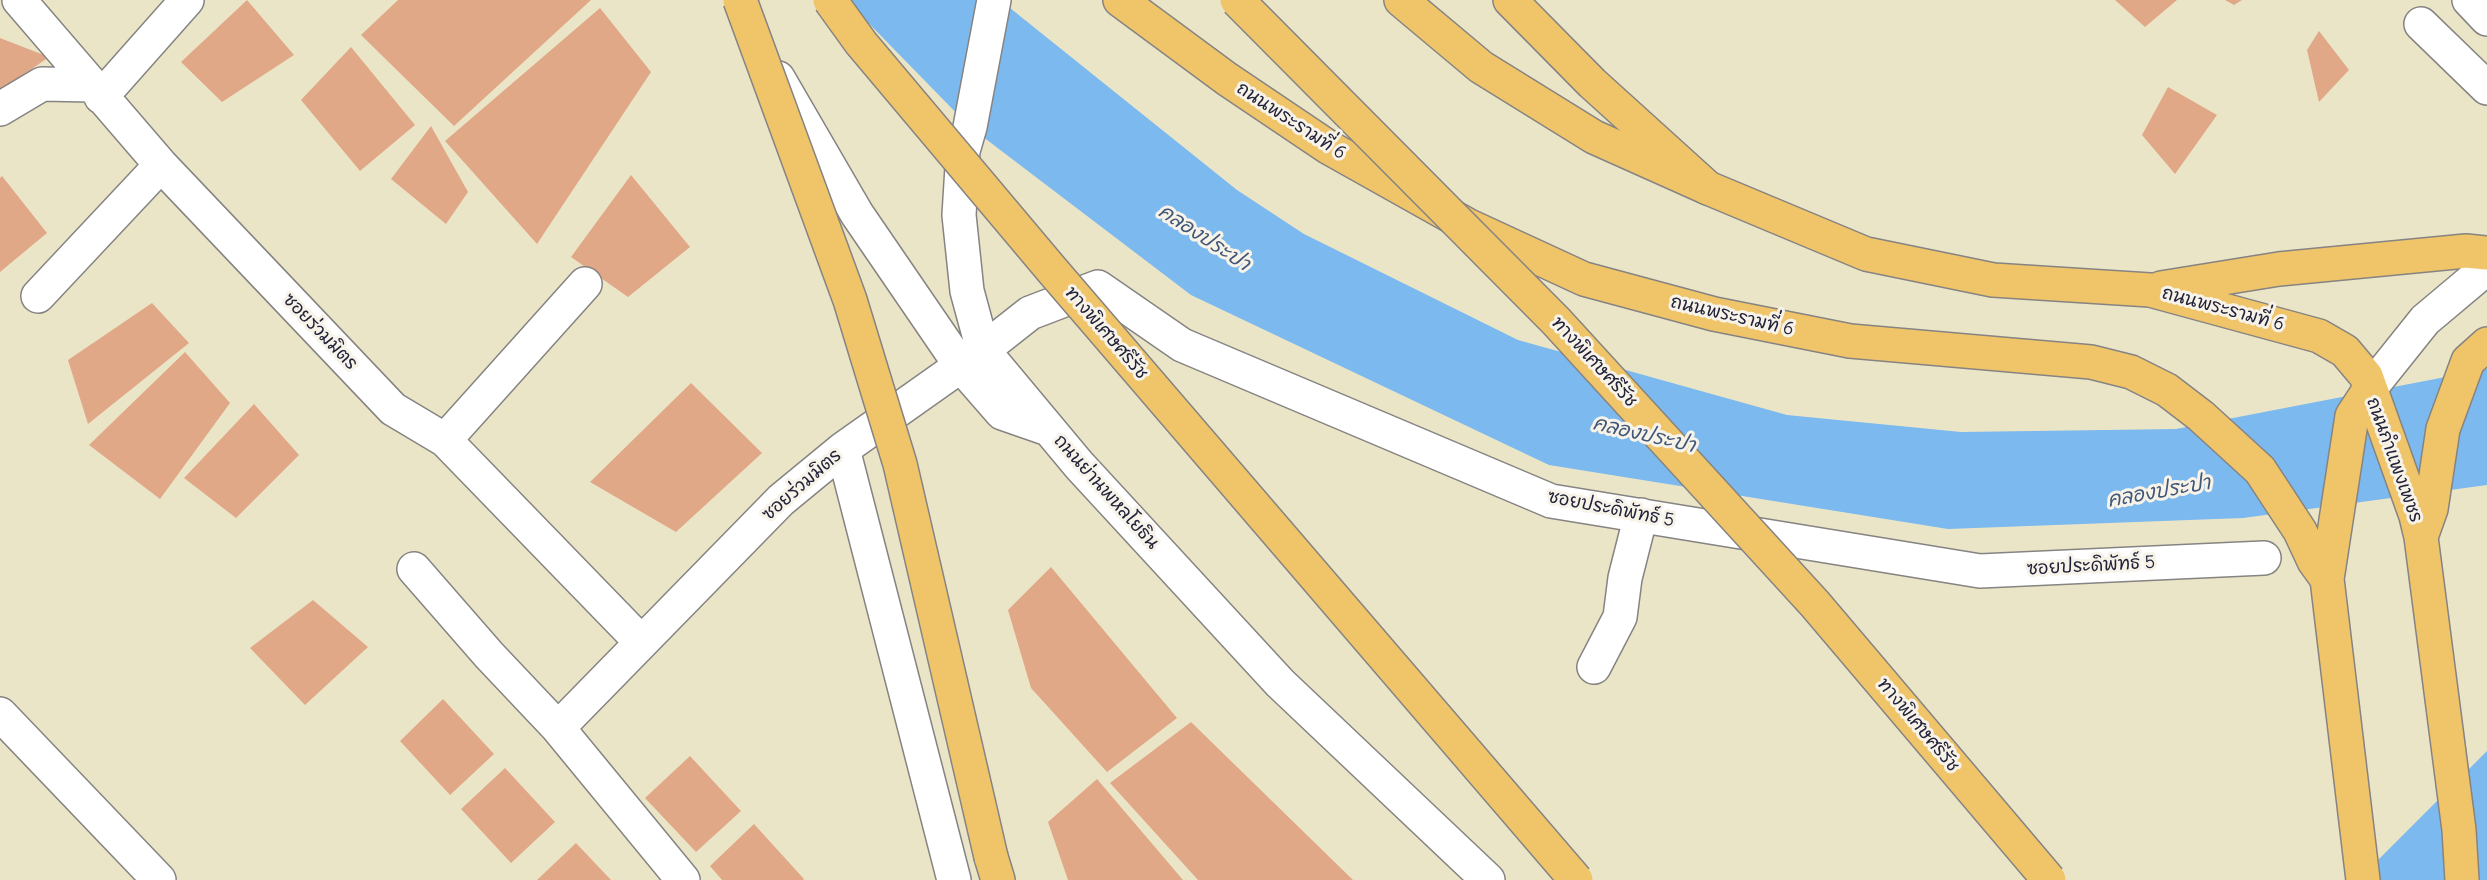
<!DOCTYPE html>
<meta charset="utf-8">
<style>
body{margin:0}
canvas{display:block;background:#ebe5c8}
</style>
<canvas width="2487" height="880"></canvas>
<script>
const c = document.querySelector('canvas').getContext('2d');
c.lineJoin = 'round';
function fillPath(path, color) { c.fillStyle = color; c.fill(path, 'evenodd'); }
const toPath = rows => new Path2D(rows.map(r => 'M' + r).join(''));
function stroke(path, color, width, dash) { c.strokeStyle = color; c.lineWidth = width; c.lineCap = dash ? 'butt' : 'round'; c.setLineDash(dash || []); c.stroke(path); }
function label(font, color, halo, rows, align = 'center') {
  c.font = font + ' Delius,"Playpen Sans Thai",sans-serif'; c.lineWidth = 6; c.setLineDash([]); c.textBaseline = 'middle'; c.strokeStyle = halo; c.fillStyle = color; for (const [text, x, y, turn = 0] of rows) {
    c.save(); c.translate(x, y); c.rotate((+turn || 0) * Math.PI / 180); c.textAlign = isNaN(turn) ? turn : align; if (halo) c.strokeText(text, 0, 0); c.fillText(text, 0, 0); c.restore();
  }
}
fillPath(toPath([
 [846,0,1000,0,1237,190,1304,234,1518,340,1787,415,1961,432,2176,429,2487,369,2487,485,2243,518,1948,529,1549,465,1191,295,970,127],
 [2487,751,2487,880,2358,880]
]), '#7bb9ee');
fillPath(toPath([
 [247,0,294,55,222,102,181,62],
 [398,0,591,0,454,126,361,35],
 [2115,0,2177,0,2145,27],
 [2225,0,2242,0,2234,5],
 [600,8,651,72,537,244,445,141],
 [2319,31,2349,70,2319,102,2307,50],
 [0,38,49,57,0,91],
 [351,47,415,125,360,171,301,100],
 [2168,87,2217,115,2175,174,2142,135],
 [431,126,468,192,446,224,391,179],
 [631,175,690,247,628,297,571,257],
 [2,176,47,233,0,272,0,178],
 [152,303,189,343,88,424,68,360],
 [185,352,230,403,160,499,89,445],
 [691,383,762,453,676,532,590,482],
 [254,404,299,455,236,518,184,478],
 [1051,567,1177,718,1107,772,1031,688,1008,610],
 [313,600,368,647,305,705,250,648],
 [443,699,494,754,450,795,400,741],
 [1191,722,1353,880,1198,880,1110,783],
 [690,756,741,811,696,852,645,798],
 [505,768,555,822,511,863,461,809],
 [1097,779,1183,880,1068,880,1048,822],
 [754,824,804,879,803,880,722,880,710,866],
 [576,843,611,880,537,880]
]), '#e0a887');
const minor = toPath([
 [19,0,161,165,393,409,445,440,641,642],
 [994,0,970,127,963,151,959,215,967,291,983,350,1079,465,1280,683,1488,880],
 [2469,0,2487,19],
 [2421,24,2487,88],
 [778,78,857,214,961,366,1002,413,1048,429],
 [101,97,187,0],
 [0,109,42,84,92,85],
 [38,296,161,165],
 [2369,390,2425,320,2487,268],
 [445,440,585,284],
 [843,449,954,880],
 [414,569,489,655,558,728,683,880],
 [1594,667,1620,617,1625,578,1641,515],
 [0,714,159,880],
 [558,728,781,500,843,449,983,350,1030,313,1098,287,1182,345,1551,501,1980,571,2264,558]
]);
const major = toPath([
 [1120,0,1227,79,1328,147,1467,225,1584,279,1714,314,1850,341,2091,362,2131,372,2167,390,2201,416,2260,470,2300,531,2314,561,2327,579],
 [1510,0,1592,83,1708,188,1866,254,1993,280,2150,290,2319,336,2345,351,2366,376,2416,516,2421,537,2459,830,2462,880],
 [2161,288,2279,269,2466,251,2487,253],
 [2421,537,2431,509,2443,429,2468,361,2487,344],
 [2363,880,2327,579,2352,416,2369,390]
]);
const highway = toPath([
 [1401,0,1481,67,1594,137,1708,188],
 [991,857,998,880]
]);
stroke(minor, '#868482', 36);
stroke(major, '#868482', 36);
stroke(highway, '#868482', 36);
stroke(minor, '#fff', 33);
stroke(major, '#f0c469', 33);
stroke(highway, '#f0c469', 33);
const highwayBridge = toPath([
 [740,0,850,300,900,464,991,857],
 [830,0,861,43,1052,270,1576,880],
 [1237,0,1556,321,1815,604,2049,880]
]);
stroke(highwayBridge, '#868482', 36, []);
stroke(highwayBridge, '#f0c469', 33);
label('18px', '#22223b', '#f7f3e8', [
 ["ถนนพระรามที่ 6",1291,121,33],
 ["ถนนพระรามที่ 6",2223,309,15],
 ["ถนนพระรามที่ 6",1732,316,13],
 ["ซอยร่วมมิตร",320,332,46],
 ["ทางพิเศษศรีรัช",1106,333,49],
 ["ทางพิเศษศรีรัช",1594,362,47],
 ["ถนนกำแพงเพชร",2394,460,70],
 ["ซอยร่วมมิตร",802,485,-41],
 ["ถนนย่านพหลโยธิน",1106,492,48],
 ["ซอยประดิพัทธ์ 5",1611,509,11],
 ["ซอยประดิพัทธ์ 5",2091,566,-3],
 ["ทางพิเศษศรีรัช",1918,725,50]
]);
label('italic 20px', '#41577a', '#f7f3e8', [
 ["คลองประปา",1204,238,33],
 ["คลองประปา",1644,435,13],
 ["คลองประปา",2159,492,-10]
]);
</script>
